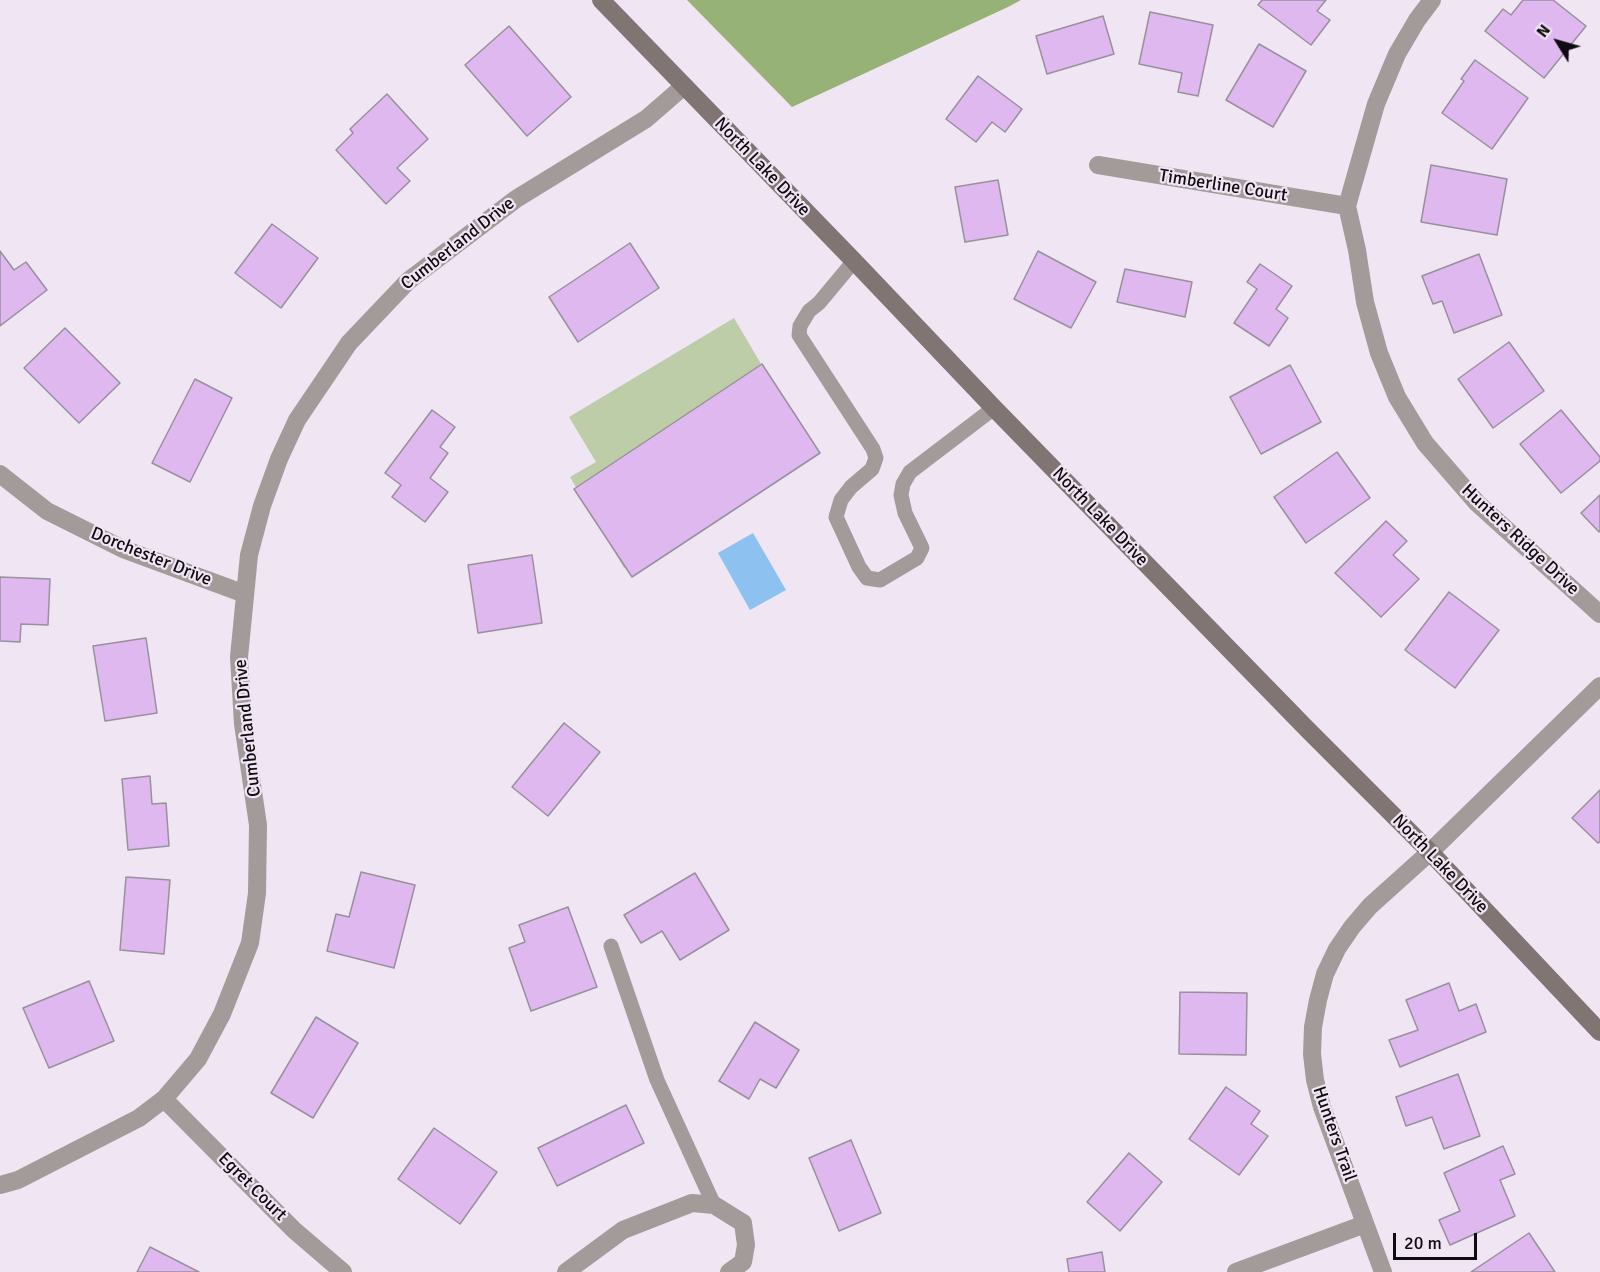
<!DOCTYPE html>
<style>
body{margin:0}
#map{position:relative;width:1600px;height:1272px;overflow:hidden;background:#f0e5f3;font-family:Signika,sans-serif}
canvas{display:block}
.north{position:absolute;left:1528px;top:12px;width:60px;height:60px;-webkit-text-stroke:4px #f0e5f3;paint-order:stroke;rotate:307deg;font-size:16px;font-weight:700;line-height:24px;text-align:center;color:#0f0b10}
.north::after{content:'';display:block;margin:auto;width:21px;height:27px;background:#0f0b10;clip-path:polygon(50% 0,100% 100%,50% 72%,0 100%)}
.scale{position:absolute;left:1393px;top:1233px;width:84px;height:27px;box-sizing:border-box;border:3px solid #0f0b10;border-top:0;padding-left:8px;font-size:18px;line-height:21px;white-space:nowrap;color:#0f0b10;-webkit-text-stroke:4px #f0e5f3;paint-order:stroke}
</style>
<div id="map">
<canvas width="1600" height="1272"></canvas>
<div class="north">N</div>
<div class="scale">20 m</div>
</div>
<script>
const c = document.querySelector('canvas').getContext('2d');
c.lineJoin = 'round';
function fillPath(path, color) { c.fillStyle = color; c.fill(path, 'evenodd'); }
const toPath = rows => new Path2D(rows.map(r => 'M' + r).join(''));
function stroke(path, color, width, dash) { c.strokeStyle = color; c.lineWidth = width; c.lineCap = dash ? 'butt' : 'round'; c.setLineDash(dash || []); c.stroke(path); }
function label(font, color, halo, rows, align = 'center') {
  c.font = font + ' Signika,sans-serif'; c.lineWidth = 4.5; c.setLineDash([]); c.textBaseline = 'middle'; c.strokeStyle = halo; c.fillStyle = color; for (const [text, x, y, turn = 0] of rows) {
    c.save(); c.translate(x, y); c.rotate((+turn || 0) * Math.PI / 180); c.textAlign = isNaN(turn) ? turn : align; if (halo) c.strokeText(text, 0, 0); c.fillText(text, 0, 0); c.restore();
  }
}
fillPath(toPath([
 [734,318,814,454,624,568,570,477,596,462,569,417]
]), '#bccda7');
fillPath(toPath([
 [687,0,1021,0,1008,7,792,107]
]), '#97b276');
fillPath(toPath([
 [753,533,786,590,750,610,718,553]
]), '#8cc1f0');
const building = toPath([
 [1262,0,1326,0,1317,11,1330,20,1311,45,1258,5,1262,0],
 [1523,0,1553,0,1586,26,1544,78,1485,31,1503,9,1511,15,1523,0],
 [1150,12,1213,25,1198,96,1178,92,1182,73,1139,64,1150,12],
 [1103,16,1114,54,1047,74,1036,36,1103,16],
 [509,26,571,97,527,136,465,65,509,26],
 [1259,44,1306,71,1273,127,1226,100,1259,44],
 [1475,60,1528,98,1492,149,1442,113,1464,81,1461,79,1475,60],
 [978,76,1022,109,1005,132,992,122,976,142,946,119,978,76],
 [387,94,428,139,397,168,410,181,386,204,336,150,353,133,350,129,387,94],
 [1431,165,1507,179,1497,235,1421,222,1431,165],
 [998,180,1008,235,965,242,955,187,998,180],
 [272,224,318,258,281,308,235,273,272,224],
 [630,243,659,288,578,342,549,297,630,243],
 [0,251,14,270,26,262,47,290,0,326,0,251],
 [1038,251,1096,282,1071,328,1014,299,1038,251],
 [1479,254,1502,315,1454,333,1442,301,1433,304,1422,276,1479,254],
 [1260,264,1292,286,1276,309,1288,318,1269,346,1234,323,1257,289,1247,282,1260,264],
 [1125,269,1192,282,1185,317,1117,302,1125,269],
 [65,328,120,383,79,423,24,368,65,328],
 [1509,342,1544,391,1493,428,1458,379,1509,342],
 [762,364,820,453,632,577,574,489,762,364],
 [1290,365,1321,422,1261,454,1230,397,1290,365],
 [195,379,232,398,190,482,152,463,195,379],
 [432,410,455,427,440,447,448,453,430,478,448,492,425,522,392,497,401,485,385,473,432,410],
 [1561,410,1600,457,1600,461,1561,493,1520,444,1561,410],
 [1337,452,1370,498,1306,543,1274,497,1337,452],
 [1600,495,1600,531,1599,532,1581,513,1600,495],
 [1386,521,1407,541,1393,555,1419,579,1381,617,1335,573,1386,521],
 [532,555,542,623,478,633,468,565,532,555],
 [0,577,50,579,48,625,21,624,20,642,0,641,0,577],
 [1449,592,1499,630,1455,688,1405,650,1449,592],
 [146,638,157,713,105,721,93,646,146,638],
 [564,723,600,752,548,816,512,787,564,723],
 [150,776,152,804,166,803,169,846,128,850,122,779,150,776],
 [1600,790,1600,842,1598,843,1572,818,1600,790],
 [361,872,415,885,394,968,327,951,336,914,349,917,361,872],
 [695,873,729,930,680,960,662,931,641,943,624,915,695,873],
 [126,877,170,880,164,954,120,950,126,877],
 [568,907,597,987,531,1011,509,948,525,942,519,925,568,907],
 [89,981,114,1041,49,1068,23,1008,89,981],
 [1449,983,1459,1011,1476,1004,1486,1032,1400,1067,1389,1040,1418,1030,1406,1000,1449,983],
 [1180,992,1247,993,1246,1055,1179,1054,1180,992],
 [316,1017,358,1043,313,1118,271,1093,316,1017],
 [755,1022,799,1050,776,1088,760,1079,749,1099,719,1081,755,1022],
 [1458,1074,1480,1136,1444,1149,1432,1117,1406,1126,1396,1097,1458,1074],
 [1226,1087,1260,1111,1251,1124,1268,1136,1239,1175,1189,1139,1226,1087],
 [626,1105,644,1143,557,1186,538,1148,626,1105],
 [434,1128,497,1172,460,1224,398,1179,434,1128],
 [851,1140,881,1213,839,1231,809,1158,851,1140],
 [1503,1146,1515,1174,1500,1180,1515,1216,1450,1245,1439,1220,1460,1211,1444,1173,1503,1146],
 [1129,1153,1162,1182,1120,1231,1087,1202,1129,1153],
 [1529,1233,1555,1272,1471,1272,1529,1233],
 [150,1247,199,1272,137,1272,150,1247],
 [1102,1252,1105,1272,1069,1272,1067,1259,1102,1252]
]);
fillPath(building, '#deb8ef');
stroke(building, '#99909d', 1.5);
stroke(toPath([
 [854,261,819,303,809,311,800,326,799,335,873,449,876,458,872,469,851,487,841,500,836,517,859,567,867,578,880,580,917,558,922,548,905,513,901,495,903,484,910,472,994,408],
 [611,946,657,1080,714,1205]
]), '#a39b99', 15);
stroke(toPath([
 [1432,0,1417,20,1397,54,1376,104,1347,206,1357,250,1365,302,1379,353,1397,397,1425,443,1477,503,1600,614],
 [1098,165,1347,206],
 [0,474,47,511,123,549,245,594],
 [164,1099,294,1230,343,1272],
 [0,1185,18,1180,139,1118,164,1099,198,1059,222,1014,250,943,257,893,258,825,243,724,239,657,249,555,262,506,279,459,297,420,349,343,408,281,516,199,646,119,684,86],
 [566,1272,623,1230,692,1203,714,1205,743,1223,746,1245,743,1262,729,1272],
 [1236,1272,1365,1224],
 [1383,1272,1322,1107,1315,1080,1312,1054,1313,1027,1318,1000,1325,974,1337,949,1352,927,1370,906,1430,852,1600,686]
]), '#a39b99', 18);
stroke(toPath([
 [601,0,854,261,994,408,1308,730,1430,852,1600,1032]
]), '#807573', 18);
label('18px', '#0f0b10', '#f0e5f3', [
 ["North Lake Drive",762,167,46],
 ["Timberline Court",1223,186,9],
 ["Cumberland Drive",458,244,-38],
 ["North Lake Drive",1100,517,46],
 ["Hunters Ridge Drive",1520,540,43],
 ["Dorchester Drive",151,557,22],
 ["Cumberland Drive",248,728,-96],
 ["North Lake Drive",1440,864,46],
 ["Hunters Trail",1334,1134,71],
 ["Egret Court",252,1187,45]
]);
</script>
